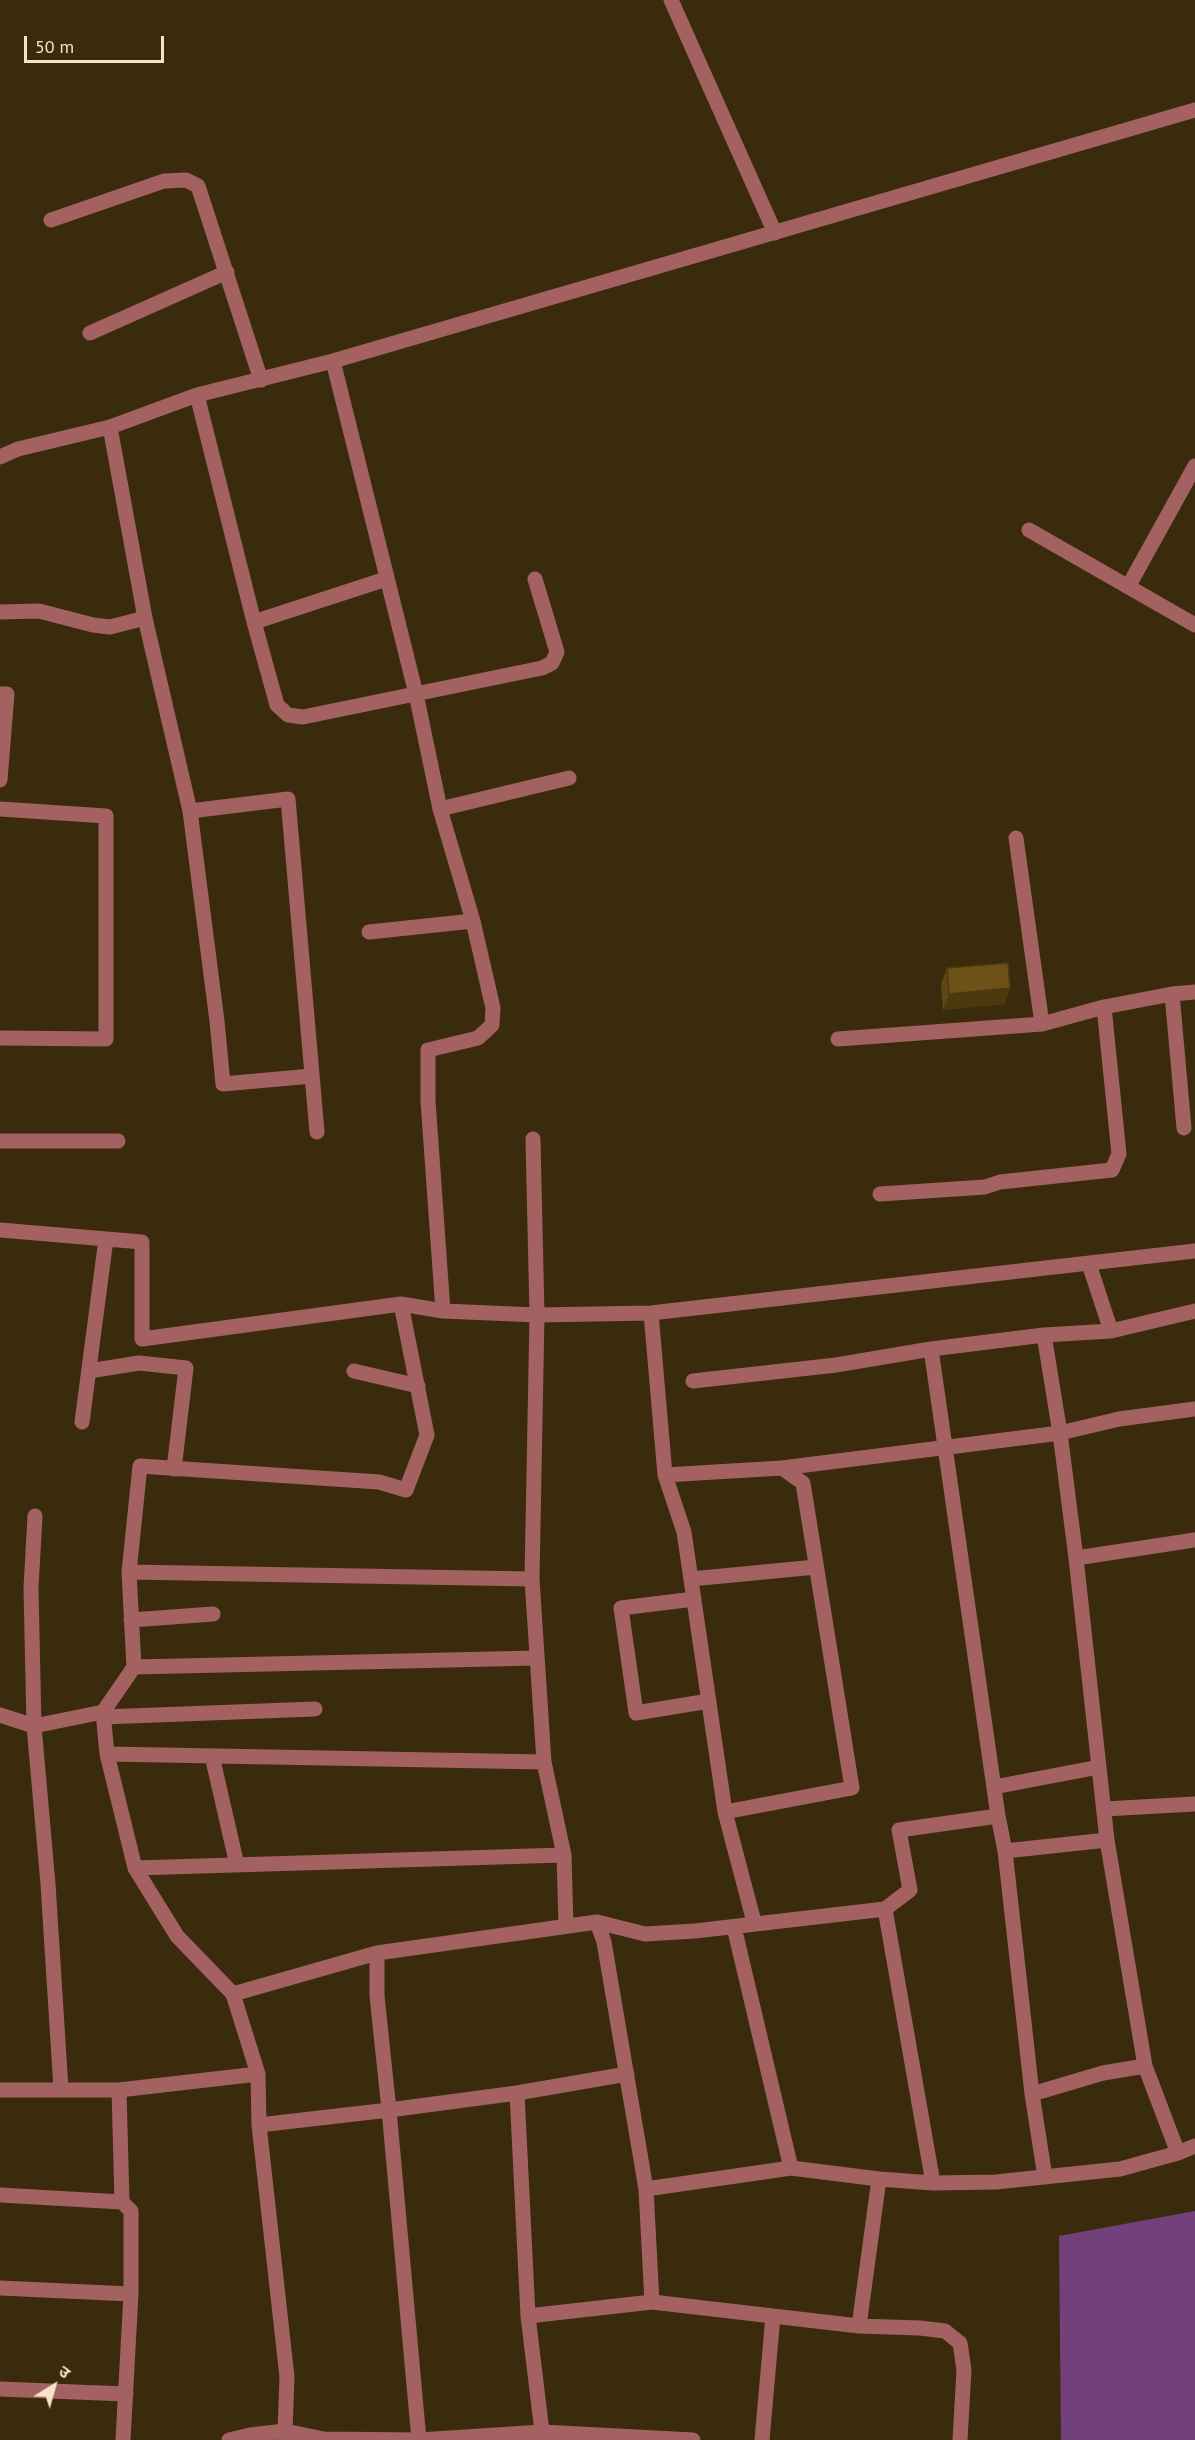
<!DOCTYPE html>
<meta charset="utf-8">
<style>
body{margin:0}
#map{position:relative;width:1195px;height:2440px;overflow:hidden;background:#3b2b0d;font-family:"PT Sans","Noto Sans Devanagari",sans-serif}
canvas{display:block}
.north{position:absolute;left:24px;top:2356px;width:60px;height:60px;-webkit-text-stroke:4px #3b2b0d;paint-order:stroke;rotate:37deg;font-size:16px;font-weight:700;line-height:24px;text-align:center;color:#f5e4c8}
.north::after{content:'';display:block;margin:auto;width:21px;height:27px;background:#f5e4c8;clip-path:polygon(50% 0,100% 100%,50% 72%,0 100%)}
.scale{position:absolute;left:24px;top:36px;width:140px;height:27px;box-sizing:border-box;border:3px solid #f5e4c8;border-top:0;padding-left:8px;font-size:18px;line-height:21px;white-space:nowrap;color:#f5e4c8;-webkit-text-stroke:4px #3b2b0d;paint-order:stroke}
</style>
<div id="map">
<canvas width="1195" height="2440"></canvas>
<div class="north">उ</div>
<div class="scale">50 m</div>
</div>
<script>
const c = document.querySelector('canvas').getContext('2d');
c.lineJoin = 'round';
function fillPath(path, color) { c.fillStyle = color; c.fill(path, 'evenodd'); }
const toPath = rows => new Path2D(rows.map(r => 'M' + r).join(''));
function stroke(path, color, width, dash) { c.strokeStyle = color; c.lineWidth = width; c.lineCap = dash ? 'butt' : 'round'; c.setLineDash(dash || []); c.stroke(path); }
fillPath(toPath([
 [1195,2211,1195,2440,1061,2440,1059,2236]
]), '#72417c');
stroke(toPath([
 [671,0,775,233],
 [51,220,164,181,186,180,198,186,261,380],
 [90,333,227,272],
 [197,395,254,622,277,705,288,715,303,717,542,668,552,663,557,652,535,579],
 [110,427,145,618,190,811,217,1021,223,1084,312,1076],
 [0,457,18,449,110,427,197,395,333,361,1195,110],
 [1029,530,1195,625],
 [1128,587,1195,466],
 [0,612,39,611,93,625,110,627,145,618],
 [254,622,386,579],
 [0,694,7,694,0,780],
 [0,809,106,816,106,1039,0,1038],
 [440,809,569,778],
 [190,811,288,799,317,1132],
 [1016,838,1042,1024,1104,1007,1172,994,1195,992],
 [369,932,473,921],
 [1172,994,1184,1128],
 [838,1039,1042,1024],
 [533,1139,537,1315,532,1579,544,1762,564,1855,566,1926],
 [0,1141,118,1141],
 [880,1194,985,1187,1000,1182,1112,1170,1119,1154,1104,1007],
 [0,1230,142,1242,142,1339,401,1304,443,1311,428,1101,428,1050,478,1038,492,1025,493,1008,473,921,440,809,416,694,333,361],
 [1089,1264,1111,1331,1044,1335,1060,1433,1076,1558,1107,1840,1145,2066,1178,2153],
 [443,1311,537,1315,651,1313,1195,1251],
 [651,1313,665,1475,684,1532,725,1812],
 [1111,1331,1195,1311],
 [931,1349,998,1816,1005,1851,1032,2094,1045,2177],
 [89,1371,139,1363,186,1368,174,1469],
 [354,1371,418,1386],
 [693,1381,836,1365,931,1349,1044,1335],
 [82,1422,106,1239],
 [665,1475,782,1468,1060,1433,1119,1419,1195,1409],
 [35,1516,31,1588,34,1726,48,1884,61,2089],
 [1076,1558,1195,1540],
 [129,1572,532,1579],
 [691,1579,816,1567],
 [694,1599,621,1608,636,1713,709,1701],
 [131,1620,213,1614],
 [134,1667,537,1658],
 [103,1712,134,1667,129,1572,140,1466,379,1482,406,1490,427,1435,401,1304],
 [0,1715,34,1726,103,1712,107,1754,135,1868,177,1936,233,1994,377,1953,597,1922,604,1942,646,2189,652,2302,528,2316],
 [103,1717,315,1709],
 [107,1754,544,1762],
 [212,1756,237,1865],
 [994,1787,1099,1767],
 [1104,1809,1195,1804],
 [1005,1851,1107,1840],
 [135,1868,564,1855],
 [885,1909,933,2183],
 [597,1922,645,1934,695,1931,885,1909,910,1890,899,1830,998,1816],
 [754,1922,725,1812,852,1788,803,1483,782,1468],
 [734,1927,791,2168],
 [233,1994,258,2074,259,2125,287,2377,285,2431,324,2439,419,2440,542,2432,693,2440],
 [0,2090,119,2090,258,2074],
 [119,2090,122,2202],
 [517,2093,528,2316,543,2440],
 [1032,2094,1103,2073,1145,2066],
 [259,2125,389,2110,377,1996,377,1953],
 [646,2189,791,2168,879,2179],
 [0,2195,122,2202,131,2211,131,2294,123,2440],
 [0,2288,131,2294],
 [652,2302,859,2326,920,2328,945,2331,960,2343,964,2370,960,2440],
 [859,2326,879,2179,933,2183,996,2182,1120,2169,1178,2153,1195,2146],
 [0,2389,126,2394],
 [229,2440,250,2435,285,2431,284,2440],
 [419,2440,389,2110,517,2093,627,2074],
 [762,2440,773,2316]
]), '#a46161', 15);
fillPath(toPath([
 [947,968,1010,988,1004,1004,943,1010,941,984]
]), '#5f4613');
fillPath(toPath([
 [1010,988,1004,1004,943,1010,949,994]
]), '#4d390f');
const building = toPath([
 [1008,963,1010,988,949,994,947,968,1008,963]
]);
fillPath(building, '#6e5116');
stroke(building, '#4d390f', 1.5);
</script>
